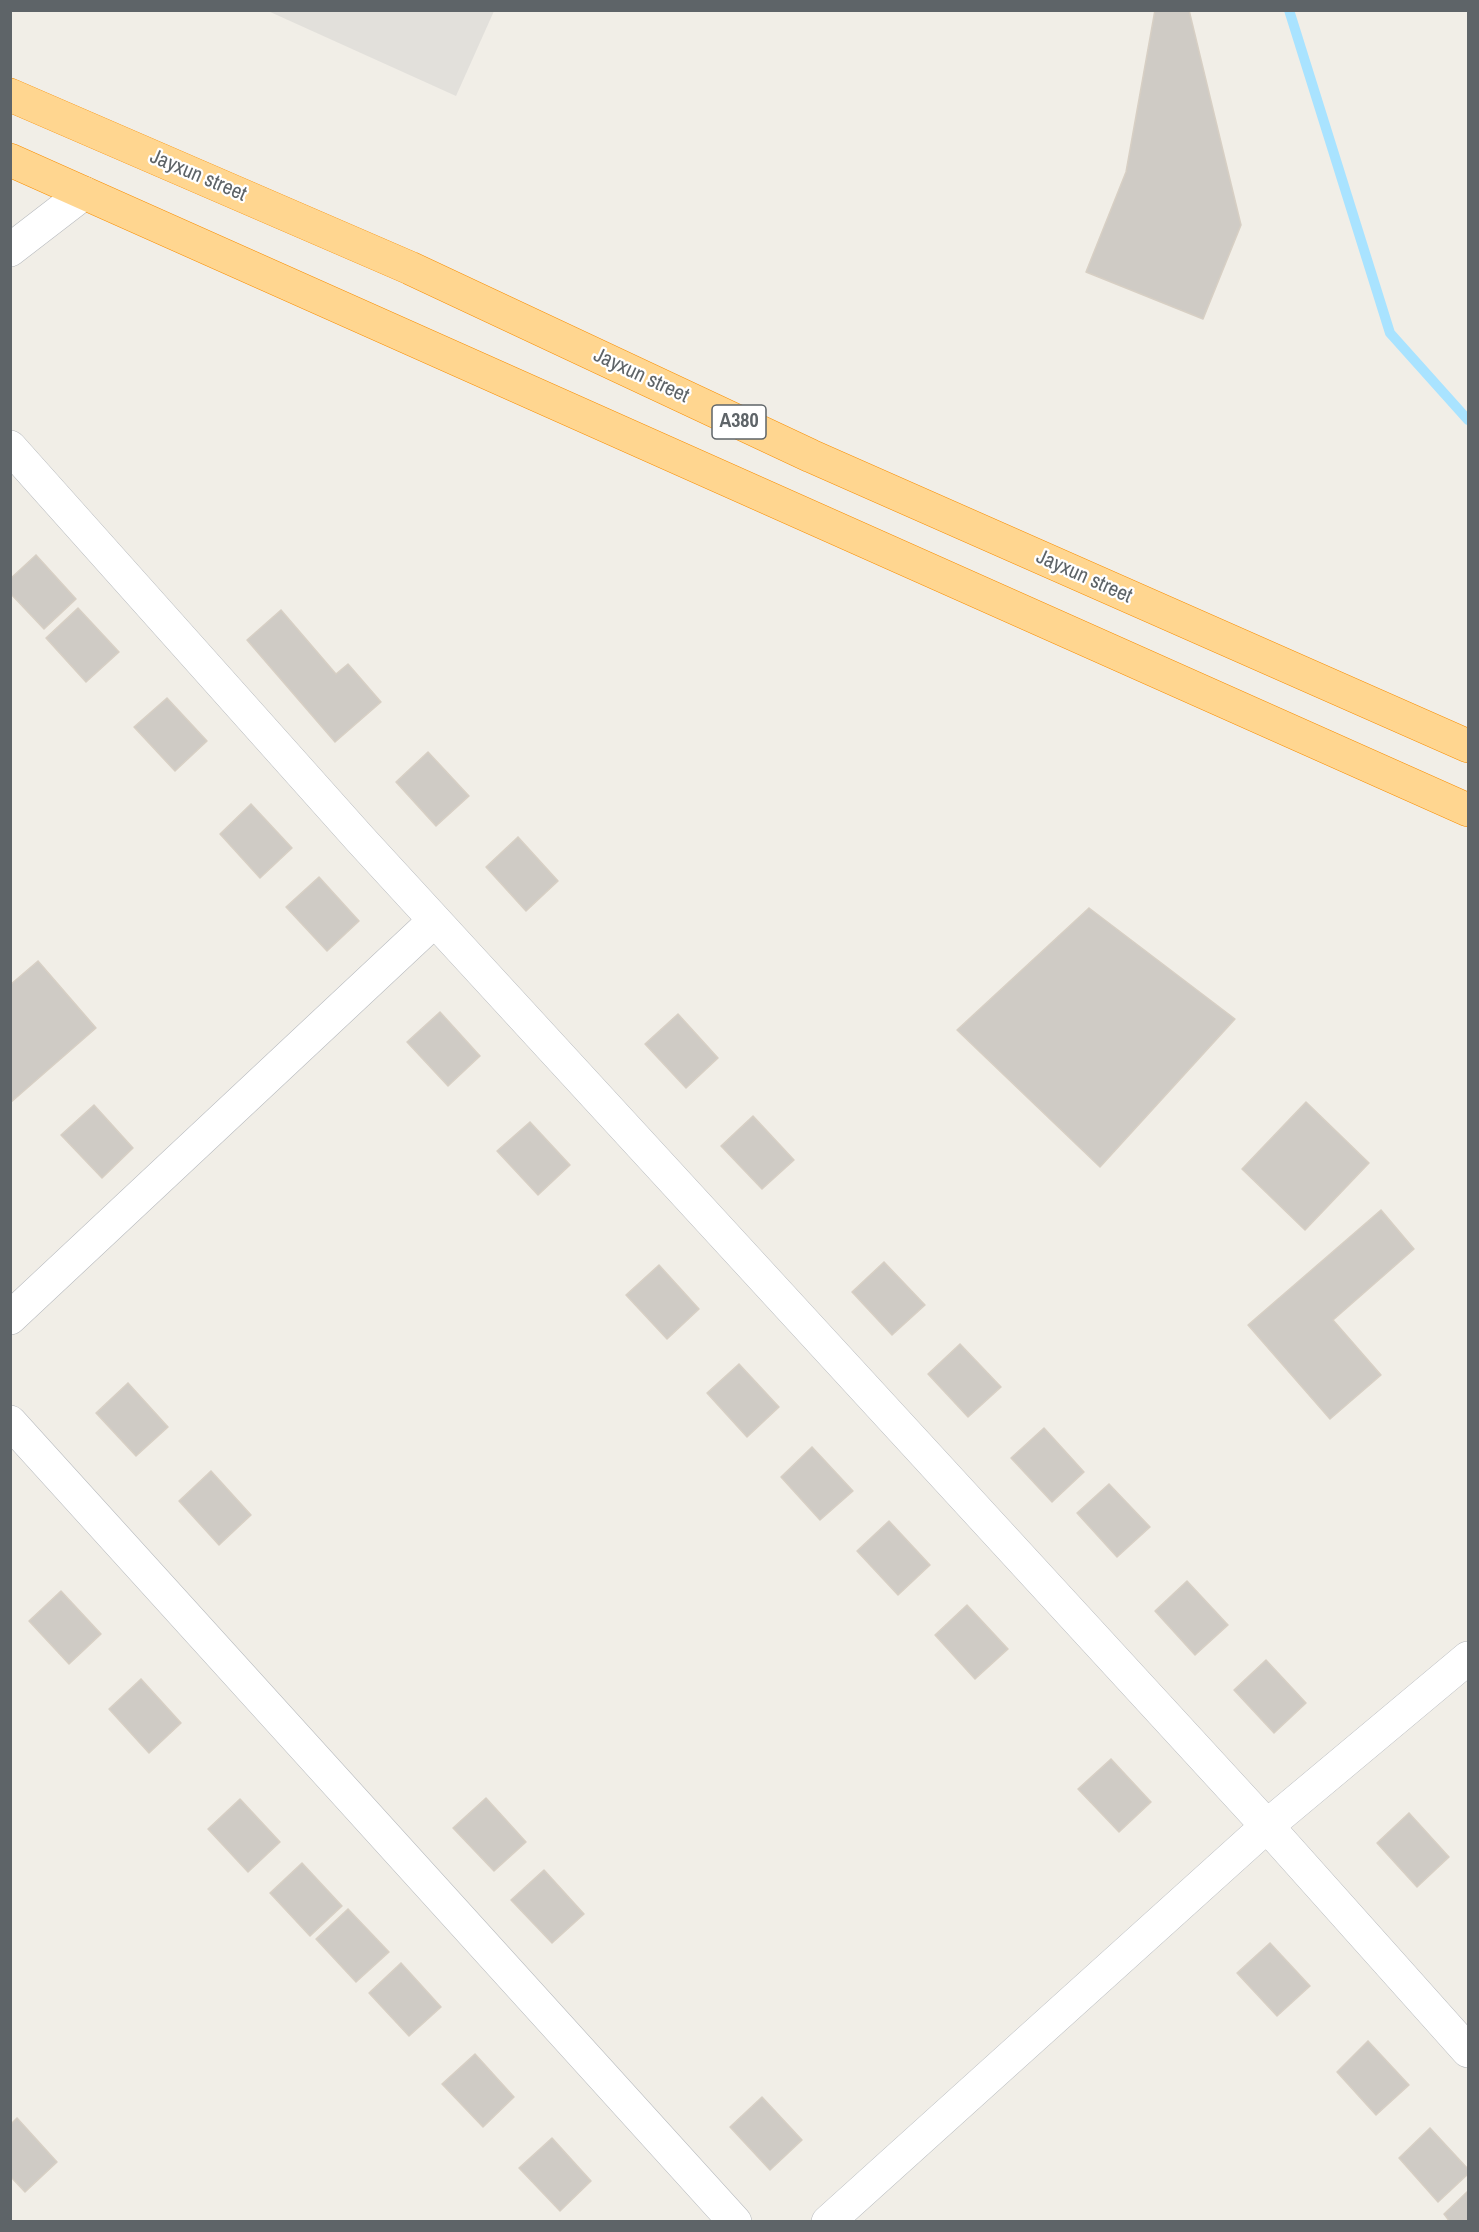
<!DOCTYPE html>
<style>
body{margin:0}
#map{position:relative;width:1479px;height:2232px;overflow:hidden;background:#f1eee7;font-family:"Archivo Narrow",sans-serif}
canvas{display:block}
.frame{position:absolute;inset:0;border:12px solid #5e6468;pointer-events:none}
</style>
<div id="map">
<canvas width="1479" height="2232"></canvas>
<div class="frame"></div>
</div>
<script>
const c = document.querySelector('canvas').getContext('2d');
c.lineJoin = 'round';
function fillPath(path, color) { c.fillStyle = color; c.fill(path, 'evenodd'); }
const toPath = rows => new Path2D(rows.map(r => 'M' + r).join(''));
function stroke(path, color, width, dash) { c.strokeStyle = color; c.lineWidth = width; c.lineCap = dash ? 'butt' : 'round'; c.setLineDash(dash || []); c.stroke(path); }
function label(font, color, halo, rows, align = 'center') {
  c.font = font + ' "Archivo Narrow",sans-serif'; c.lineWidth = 4.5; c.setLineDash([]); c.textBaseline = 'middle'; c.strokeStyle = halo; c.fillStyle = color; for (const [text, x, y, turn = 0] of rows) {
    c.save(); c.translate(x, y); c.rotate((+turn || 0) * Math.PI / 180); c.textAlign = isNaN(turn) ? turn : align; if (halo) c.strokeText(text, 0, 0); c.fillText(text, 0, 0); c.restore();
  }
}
fillPath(toPath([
 [268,11,494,11,456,96]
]), '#e2e0db');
stroke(toPath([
 [1289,10,1390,333,1468,420]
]), '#a9e3ff', 10);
const building = toPath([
 [1155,10,1189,10,1241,225,1203,319,1086,272,1126,172,1155,10],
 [36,555,76,599,44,629,10,593,10,579,36,555],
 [78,608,119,652,86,682,46,638,78,608],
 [281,610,336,674,348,664,381,702,335,742,247,640,281,610],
 [167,698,207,741,175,771,134,727,167,698],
 [428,752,469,796,436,826,396,782,428,752],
 [251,804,292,848,260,878,220,834,251,804],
 [518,837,558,881,526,911,486,867,518,837],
 [319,877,359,921,327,951,286,907,319,877],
 [1089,908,1235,1019,1100,1167,957,1030,1089,908],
 [38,961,96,1028,10,1103,10,985,38,961],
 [440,1012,480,1056,448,1086,407,1042,440,1012],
 [678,1014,718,1058,686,1088,645,1044,678,1014],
 [1306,1102,1369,1163,1305,1230,1242,1169,1306,1102],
 [94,1105,133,1148,102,1178,61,1135,94,1105],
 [753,1116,794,1160,762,1189,721,1146,753,1116],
 [530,1122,570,1165,538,1195,497,1151,530,1122],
 [1381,1210,1414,1249,1333,1320,1381,1375,1330,1419,1248,1325,1381,1210],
 [884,1262,925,1305,892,1335,852,1292,884,1262],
 [659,1265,699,1309,667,1339,626,1295,659,1265],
 [960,1344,1001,1387,968,1417,928,1374,960,1344],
 [739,1364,779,1407,747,1437,707,1393,739,1364],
 [128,1383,168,1427,136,1456,96,1413,128,1383],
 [1044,1428,1084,1472,1052,1502,1011,1458,1044,1428],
 [812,1447,853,1491,820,1520,781,1477,812,1447],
 [211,1471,251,1515,219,1545,179,1501,211,1471],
 [1109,1484,1150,1527,1117,1557,1077,1513,1109,1484],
 [889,1521,930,1565,898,1595,857,1551,889,1521],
 [1187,1581,1228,1625,1195,1655,1155,1611,1187,1581],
 [61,1591,101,1634,69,1664,29,1621,61,1591],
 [967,1605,1008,1649,975,1679,935,1635,967,1605],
 [1266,1660,1306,1703,1274,1733,1234,1690,1266,1660],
 [141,1679,181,1723,149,1753,109,1709,141,1679],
 [1111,1759,1151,1802,1119,1832,1078,1789,1111,1759],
 [486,1798,526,1842,494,1871,453,1828,486,1798],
 [240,1799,280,1842,248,1872,208,1829,240,1799],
 [1409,1813,1449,1857,1417,1887,1377,1843,1409,1813],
 [302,1863,342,1906,310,1936,270,1893,302,1863],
 [544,1870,584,1914,552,1943,511,1900,544,1870],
 [348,1909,389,1952,356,1982,316,1939,348,1909],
 [1270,1943,1310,1986,1277,2016,1237,1973,1270,1943],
 [401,1963,441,2007,409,2036,369,1993,401,1963],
 [1368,2041,1409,2085,1376,2115,1337,2072,1368,2041],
 [475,2054,514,2097,483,2127,442,2084,475,2054],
 [762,2097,802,2140,770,2170,730,2127,762,2097],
 [17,2118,57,2162,25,2192,10,2176,10,2125,17,2118],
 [1430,2128,1468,2169,1468,2174,1438,2202,1399,2158,1430,2128],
 [552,2138,591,2181,560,2211,519,2168,552,2138],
 [1468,2191,1468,2222,1450,2222,1444,2214,1468,2191]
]);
fillPath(building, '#cfcbc5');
stroke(building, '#d7cfc4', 1.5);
const minor = toPath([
 [10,250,84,193],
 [10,447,360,839,1267,1826,1468,2051],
 [10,1318,434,921],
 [10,1422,735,2222],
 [828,2222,1267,1826,1468,1658]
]);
const highway = toPath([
 [10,95,410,268,811,456,1468,746],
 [10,160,1468,810]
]);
stroke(minor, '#b7babe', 34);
stroke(highway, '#f88e00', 34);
stroke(minor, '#fff', 33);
stroke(highway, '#ffd690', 33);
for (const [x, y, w] of [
 [739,422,54]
]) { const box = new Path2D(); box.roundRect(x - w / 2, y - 17, w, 34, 4.5); c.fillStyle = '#fff'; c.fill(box); stroke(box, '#5e6468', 1.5); }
label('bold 20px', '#5e6468', null, [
 ["A380",739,422]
]);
label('21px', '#5e6468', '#fff', [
 ["Jayxun street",198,176,23],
 ["Jayxun street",641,376,25],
 ["Jayxun street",1084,577,24]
]);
</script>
